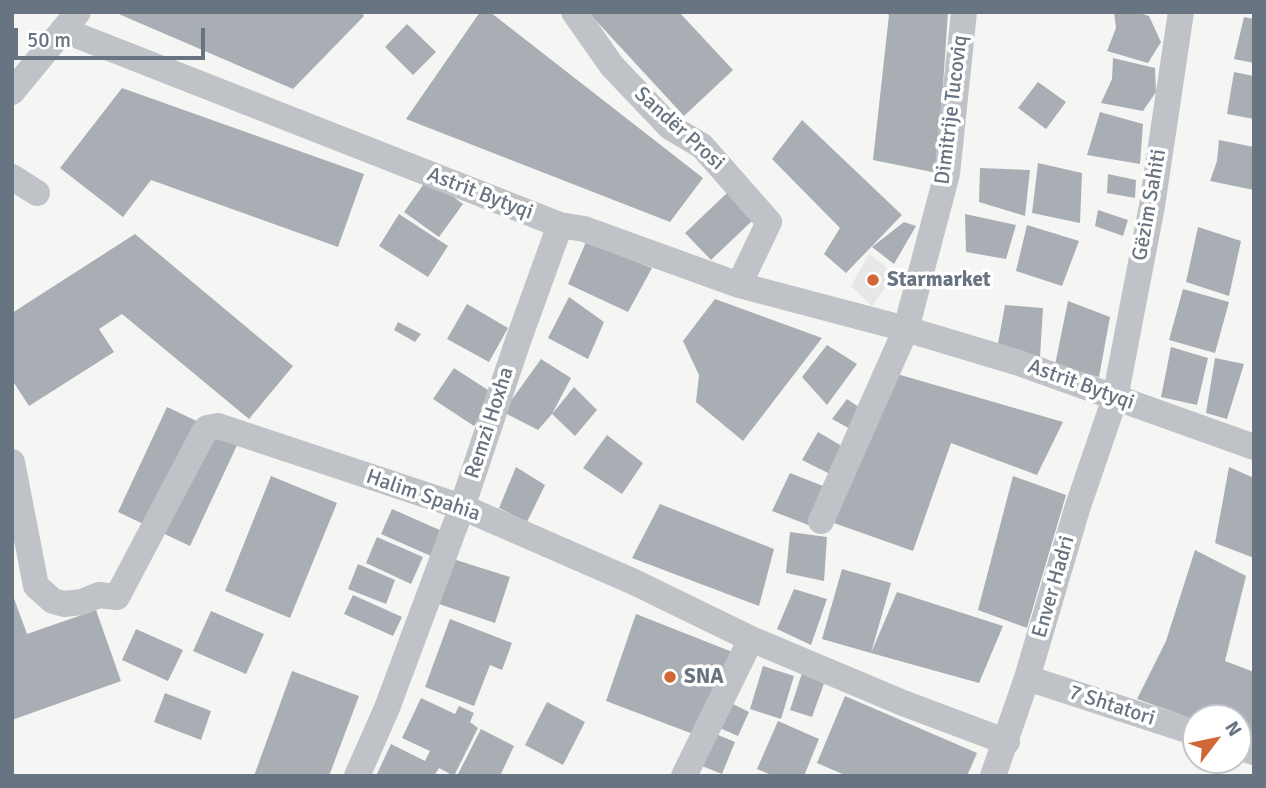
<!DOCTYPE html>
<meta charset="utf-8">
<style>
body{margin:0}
#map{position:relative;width:1266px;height:788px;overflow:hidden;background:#f5f6f3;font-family:Signika,sans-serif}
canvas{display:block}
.frame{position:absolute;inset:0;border:14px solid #687481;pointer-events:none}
.north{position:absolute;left:1182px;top:704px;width:70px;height:70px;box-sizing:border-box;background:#fff;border:2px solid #c3c7cd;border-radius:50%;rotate:58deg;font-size:19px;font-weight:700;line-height:28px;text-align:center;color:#687481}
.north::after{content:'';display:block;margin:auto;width:24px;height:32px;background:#d16737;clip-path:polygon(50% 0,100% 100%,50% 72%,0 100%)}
.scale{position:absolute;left:14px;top:28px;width:191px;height:32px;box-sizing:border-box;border:4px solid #687481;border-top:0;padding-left:9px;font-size:21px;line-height:24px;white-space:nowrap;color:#687481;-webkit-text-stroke:5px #fff;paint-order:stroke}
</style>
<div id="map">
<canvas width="1266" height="788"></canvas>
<div class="frame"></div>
<div class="north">N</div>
<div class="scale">50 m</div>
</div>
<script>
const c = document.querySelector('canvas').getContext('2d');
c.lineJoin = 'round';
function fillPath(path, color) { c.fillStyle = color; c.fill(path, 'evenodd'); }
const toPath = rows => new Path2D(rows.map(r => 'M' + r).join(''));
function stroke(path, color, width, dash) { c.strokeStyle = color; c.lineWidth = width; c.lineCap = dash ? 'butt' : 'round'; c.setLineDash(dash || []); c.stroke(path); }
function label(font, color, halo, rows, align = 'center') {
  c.font = font + ' Signika,sans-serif'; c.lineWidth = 7; c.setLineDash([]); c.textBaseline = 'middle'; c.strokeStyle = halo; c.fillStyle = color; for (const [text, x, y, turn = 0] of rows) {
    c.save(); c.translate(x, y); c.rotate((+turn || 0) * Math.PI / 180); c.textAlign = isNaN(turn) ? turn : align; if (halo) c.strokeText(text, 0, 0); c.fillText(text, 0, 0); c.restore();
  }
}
fillPath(toPath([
 [869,254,895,274,872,306,851,286]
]), '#e6e7e6');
fillPath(toPath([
 [114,12,361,12,364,16,293,89],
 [480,12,490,12,703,178,670,222,406,119],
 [588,12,679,12,733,70,684,116],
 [883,12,948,12,937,173,873,160,889,15],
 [1114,12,1136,12,1149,16,1161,42,1148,63,1107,51,1116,28],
 [1244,17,1254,19,1254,63,1234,59],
 [407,24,436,52,413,75,385,47],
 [1113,58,1155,68,1156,92,1143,111,1101,103,1112,79],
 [1234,72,1254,76,1254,119,1227,114],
 [1038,82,1066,102,1046,129,1018,108],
 [122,88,364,174,338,247,151,180,123,217,60,168],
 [1100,112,1143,124,1140,164,1087,155],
 [802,120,902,215,846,273,824,254,840,228,772,159],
 [1219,140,1254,147,1254,190,1210,181,1217,161],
 [1038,163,1082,173,1080,223,1032,213],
 [980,168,1030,170,1025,216,979,202],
 [1108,174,1136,180,1135,198,1107,193],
 [428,178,463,204,439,237,404,212],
 [728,192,754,219,711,260,685,233],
 [1098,210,1128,220,1123,236,1095,226],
 [399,214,448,246,428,277,379,246],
 [965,214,1016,225,1006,259,966,252],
 [904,222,916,226,894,264,872,247],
 [1027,225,1079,241,1062,286,1016,271],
 [1198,227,1241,241,1229,296,1186,282],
 [135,234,293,366,249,419,122,314,99,329,114,352,29,406,12,380,12,313],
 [586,242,652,268,628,312,568,284],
 [1183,289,1229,302,1215,353,1169,340],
 [569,297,604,322,588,359,548,338],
 [715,299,822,338,743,441,696,402,699,375,683,341],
 [1068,301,1110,317,1099,377,1055,365],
 [467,304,508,328,489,362,447,339],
 [1005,305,1043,308,1040,357,997,349],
 [398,322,421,334,415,342,394,330],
 [827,345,857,364,827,405,802,377],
 [1171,347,1208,358,1197,405,1161,397],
 [1215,358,1244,364,1227,419,1206,413],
 [541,359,571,378,552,414,538,430,503,412],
 [454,368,494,394,474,426,433,399],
 [897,374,1063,422,1037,475,951,443,913,551,831,522],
 [574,387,597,410,575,436,552,414],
 [847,399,863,410,852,430,832,419],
 [167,407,239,441,190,546,118,512],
 [818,432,847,449,832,475,802,460],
 [607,435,643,463,622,494,583,468],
 [516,467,545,485,527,522,499,508],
 [1229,467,1254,478,1254,558,1215,543],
 [790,473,823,486,811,526,772,511],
 [271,476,337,503,290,618,225,591],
 [1013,476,1066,495,1027,628,978,610],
 [660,504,774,549,759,606,632,558],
 [392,509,442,531,431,556,381,534],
 [790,532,827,537,824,581,786,573],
 [377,537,423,557,411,584,366,563],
 [1195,550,1246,576,1225,661,1254,672,1254,741,1238,735,1238,718,1196,718,1196,720,1137,699,1166,641],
 [453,559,510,577,495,623,439,604],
 [358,564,395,580,386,604,348,589],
 [842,569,891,583,871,653,822,639],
 [794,589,827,599,811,645,777,629],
 [897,592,1003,626,979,683,871,653],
 [12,593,27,634,96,610,121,681,12,720],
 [353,595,402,617,393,636,344,614],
 [211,611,264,634,246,674,193,651],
 [636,614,735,653,701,737,606,701],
 [450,619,512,643,502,670,490,665,474,706,425,687],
 [136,629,183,650,168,681,122,660],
 [763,666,794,676,781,719,750,709],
 [803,670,826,678,812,717,790,710],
 [292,671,359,696,329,776,254,776],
 [165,693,211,711,201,740,154,722],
 [845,696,977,753,967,776,847,776,817,763],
 [421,698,455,714,459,706,474,713,470,722,478,728,454,776,439,768,434,776,376,776,391,744,425,761,430,751,402,738],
 [727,701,749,712,738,736,715,726],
 [547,702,585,722,563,765,525,745],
 [778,721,819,739,804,776,774,776,757,769],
 [481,729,514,746,500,776,461,776,458,774],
 [711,732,735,742,722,774,697,764]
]), '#a8aeb4');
stroke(toPath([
 [574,12,612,66,670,127,702,146,769,222,739,285],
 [63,30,560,225,584,229,739,285,906,329,1019,363,1254,447],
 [12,92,78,12],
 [12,177,37,193],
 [12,462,36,586,53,601,64,604,82,602,99,595,117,597,202,436,207,428,218,426,462,507,634,582,751,639,903,703,1007,742],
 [821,521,906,329,947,174,964,12],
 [1027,678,1196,733],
 [1238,747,1254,752],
 [357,776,387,708,462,507,518,341,560,225],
 [684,776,751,639],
 [993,776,1027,678,1077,509,1115,398,1152,206,1181,12]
]), '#bfc2c6', 26);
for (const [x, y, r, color] of [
 [873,280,7,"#d16737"],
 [670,677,7,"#d16737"]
]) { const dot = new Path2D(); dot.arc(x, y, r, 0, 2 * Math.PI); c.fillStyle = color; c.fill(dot); stroke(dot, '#fff', 2.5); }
label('21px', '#687481', '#fff', [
 ["Dimitrije Tucoviq",952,110,-83],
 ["Sandër Prosi",679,129,42],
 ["Astrit Bytyqi",480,194,21],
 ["Gëzim Sahiti",1150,205,-80],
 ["Astrit Bytyqi",1081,385,20],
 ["Remzi Hoxha",490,423,-72],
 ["Halim Spahia",423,496,19],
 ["Enver Hadri",1054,587,-74],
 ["7 Shtatori",1112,706,18]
]);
label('bold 21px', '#687481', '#fff', [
 ["Starmarket",887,280],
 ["SNA",684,677]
], 'left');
</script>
